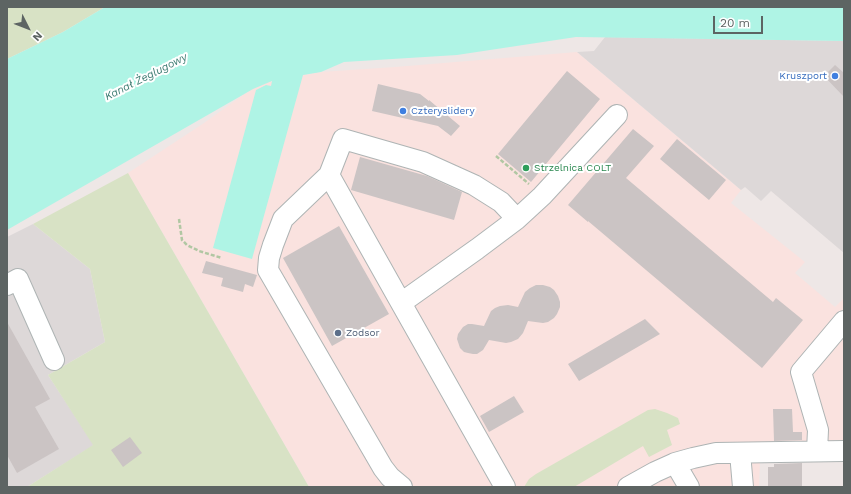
<!DOCTYPE html>
<meta charset="utf-8">
<style>
body{margin:0}
#map{position:relative;width:851px;height:494px;overflow:hidden;background:#eee7e6;font-family:"Work Sans",sans-serif}
canvas{display:block}
.frame{position:absolute;inset:0;border:8px solid #5d6463;pointer-events:none}
.north{position:absolute;left:8px;top:8px;width:40px;height:40px;-webkit-text-stroke:3px #fff;paint-order:stroke;rotate:132deg;font-size:11px;font-weight:700;line-height:16px;text-align:center;color:#5d6463}
.north::after{content:'';display:block;margin:auto;width:14px;height:18px;background:#5d6463;clip-path:polygon(50% 0,100% 100%,50% 72%,0 100%)}
.scale{position:absolute;left:713px;top:16px;width:50px;height:18px;box-sizing:border-box;border:2px solid #5d6463;border-top:0;padding-left:5px;font-size:12px;line-height:14px;white-space:nowrap;color:#5d6463;-webkit-text-stroke:3px #fff;paint-order:stroke}
</style>
<div id="map">
<canvas width="851" height="494"></canvas>
<div class="frame"></div>
<div class="north">N</div>
<div class="scale">20 m</div>
</div>
<script>
const c = document.querySelector('canvas').getContext('2d');
c.lineJoin = 'round';
function fillPath(path, color) { c.fillStyle = color; c.fill(path, 'evenodd'); }
const toPath = rows => new Path2D(rows.map(r => 'M' + r).join(''));
function stroke(path, color, width, dash) { c.strokeStyle = color; c.lineWidth = width; c.lineCap = dash ? 'butt' : 'round'; c.setLineDash(dash || []); c.stroke(path); }
function label(font, color, halo, rows, align = 'center') {
  c.font = font + ' "Work Sans",sans-serif'; c.lineWidth = 4; c.setLineDash([]); c.textBaseline = 'middle'; c.strokeStyle = halo; c.fillStyle = color; for (const [text, x, y, turn = 0] of rows) {
    c.save(); c.translate(x, y); c.rotate((+turn || 0) * Math.PI / 180); c.textAlign = isNaN(turn) ? turn : align; if (halo) c.strokeText(text, 0, 0); c.fillText(text, 0, 0); c.restore();
  }
}
fillPath(toPath([
 [577,52,741,190,731,203,805,262,795,273,835,307,844,298,844,442,802,441,768,442,768,460,760,461,759,487,309,487,128,173,204,123,253,88,272,81,321,72,395,67]
]), '#fae2df');
fillPath(toPath([
 [605,37,844,41,844,253,771,191,761,201,745,187,741,190,577,52,594,51],
 [33,224,90,269,105,342,48,375,94,445,27,487,7,487,7,237]
]), '#ddd8d8');
fillPath(toPath([
 [7,7,105,7,63,32,7,59],
 [128,173,309,487,27,487,93,445,48,375,105,342,90,269,33,224],
 [655,409,667,413,678,418,680,424,667,430,672,445,649,457,643,446,574,487,524,487,529,479,536,474,648,410]
]), '#d8e2c5');
fillPath(toPath([
 [105,7,844,7,844,41,576,37,457,55,344,62,321,72,303,75,252,259,213,248,256,90,266,85,271,86,272,81,253,89,7,230,7,59,63,32]
]), '#aff4e5');
fillPath(toPath([
 [835,65,844,73,844,97,824,76],
 [567,71,600,99,531,182,498,154],
 [378,84,420,94,429,101,429,100,460,126,451,136,438,126,372,111],
 [633,129,654,146,626,178,773,302,776,298,803,320,762,368,588,221,588,222,568,205],
 [677,139,726,180,709,200,660,159],
 [360,157,427,176,462,192,454,220,351,190],
 [339,226,389,314,332,346,283,258],
 [206,261,257,275,253,287,245,284,243,292,221,286,223,278,202,273],
 [536,285,543,285,550,287,554,290,558,296,560,302,560,307,557,314,554,318,548,322,543,323,528,321,523,333,518,339,511,342,506,343,489,340,483,350,477,354,473,354,468,353,464,352,460,348,457,339,458,334,463,327,468,324,472,324,484,326,491,311,495,308,500,306,508,305,518,307,525,292,530,288],
 [645,319,660,334,579,381,568,364],
 [7,322,50,399,35,407,59,449,17,473,7,455],
 [514,396,524,412,489,432,480,416],
 [773,409,792,409,793,432,802,432,802,440,774,441],
 [130,437,142,453,123,467,111,450],
 [802,463,802,487,768,487,768,467,774,467,774,464]
]), '#cbc4c4');
const minor = toPath([
 [329,175,401,303],
 [7,285,18,279,54,360],
 [817,451,818,430,801,372,844,321],
 [740,453,743,487],
 [675,463,689,487],
 [402,487,390,477,383,468,268,270,269,258,273,245,283,219,329,175,343,139,423,162,474,185,501,202,517,219],
 [505,487,401,303,477,249,517,219,542,196,617,115],
 [628,487,655,472,675,463,693,458,716,453,844,451]
]);
stroke(minor, '#aeb4b4', 22);
stroke(toPath([
 [496,156,529,184],
 [179,219,182,240,187,245,199,251,222,258]
]), '#b1c7a3', 2.5, [4, 2]);
stroke(minor, '#fff', 20);
for (const [x, y, r, color] of [
 [835,76,4,"#3f7fe0"],
 [403,111,4,"#3f7fe0"],
 [526,168,4,"#2e9e5b"],
 [338,333,4,"#5c6f8a"]
]) { const dot = new Path2D(); dot.arc(x, y, r, 0, 2 * Math.PI); c.fillStyle = color; c.fill(dot); stroke(dot, '#fff', 1.5); }
label('10px', '#366cbe', '#fff', [
 ["Kruszport",827,76],
 ["Czteryslidery",411,111,"left"]
], 'right');
label('10px', '#27864d', '#fff', [
 ["Strzelnica COLT",534,168]
], 'left');
label('10px', '#4e5e75', '#fff', [
 ["Zodsor",346,333]
], 'left');
label('italic 11px', '#3d7c72', '#fff', [
 ["Kanał Żeglugowy",146,77,-27]
]);
</script>
